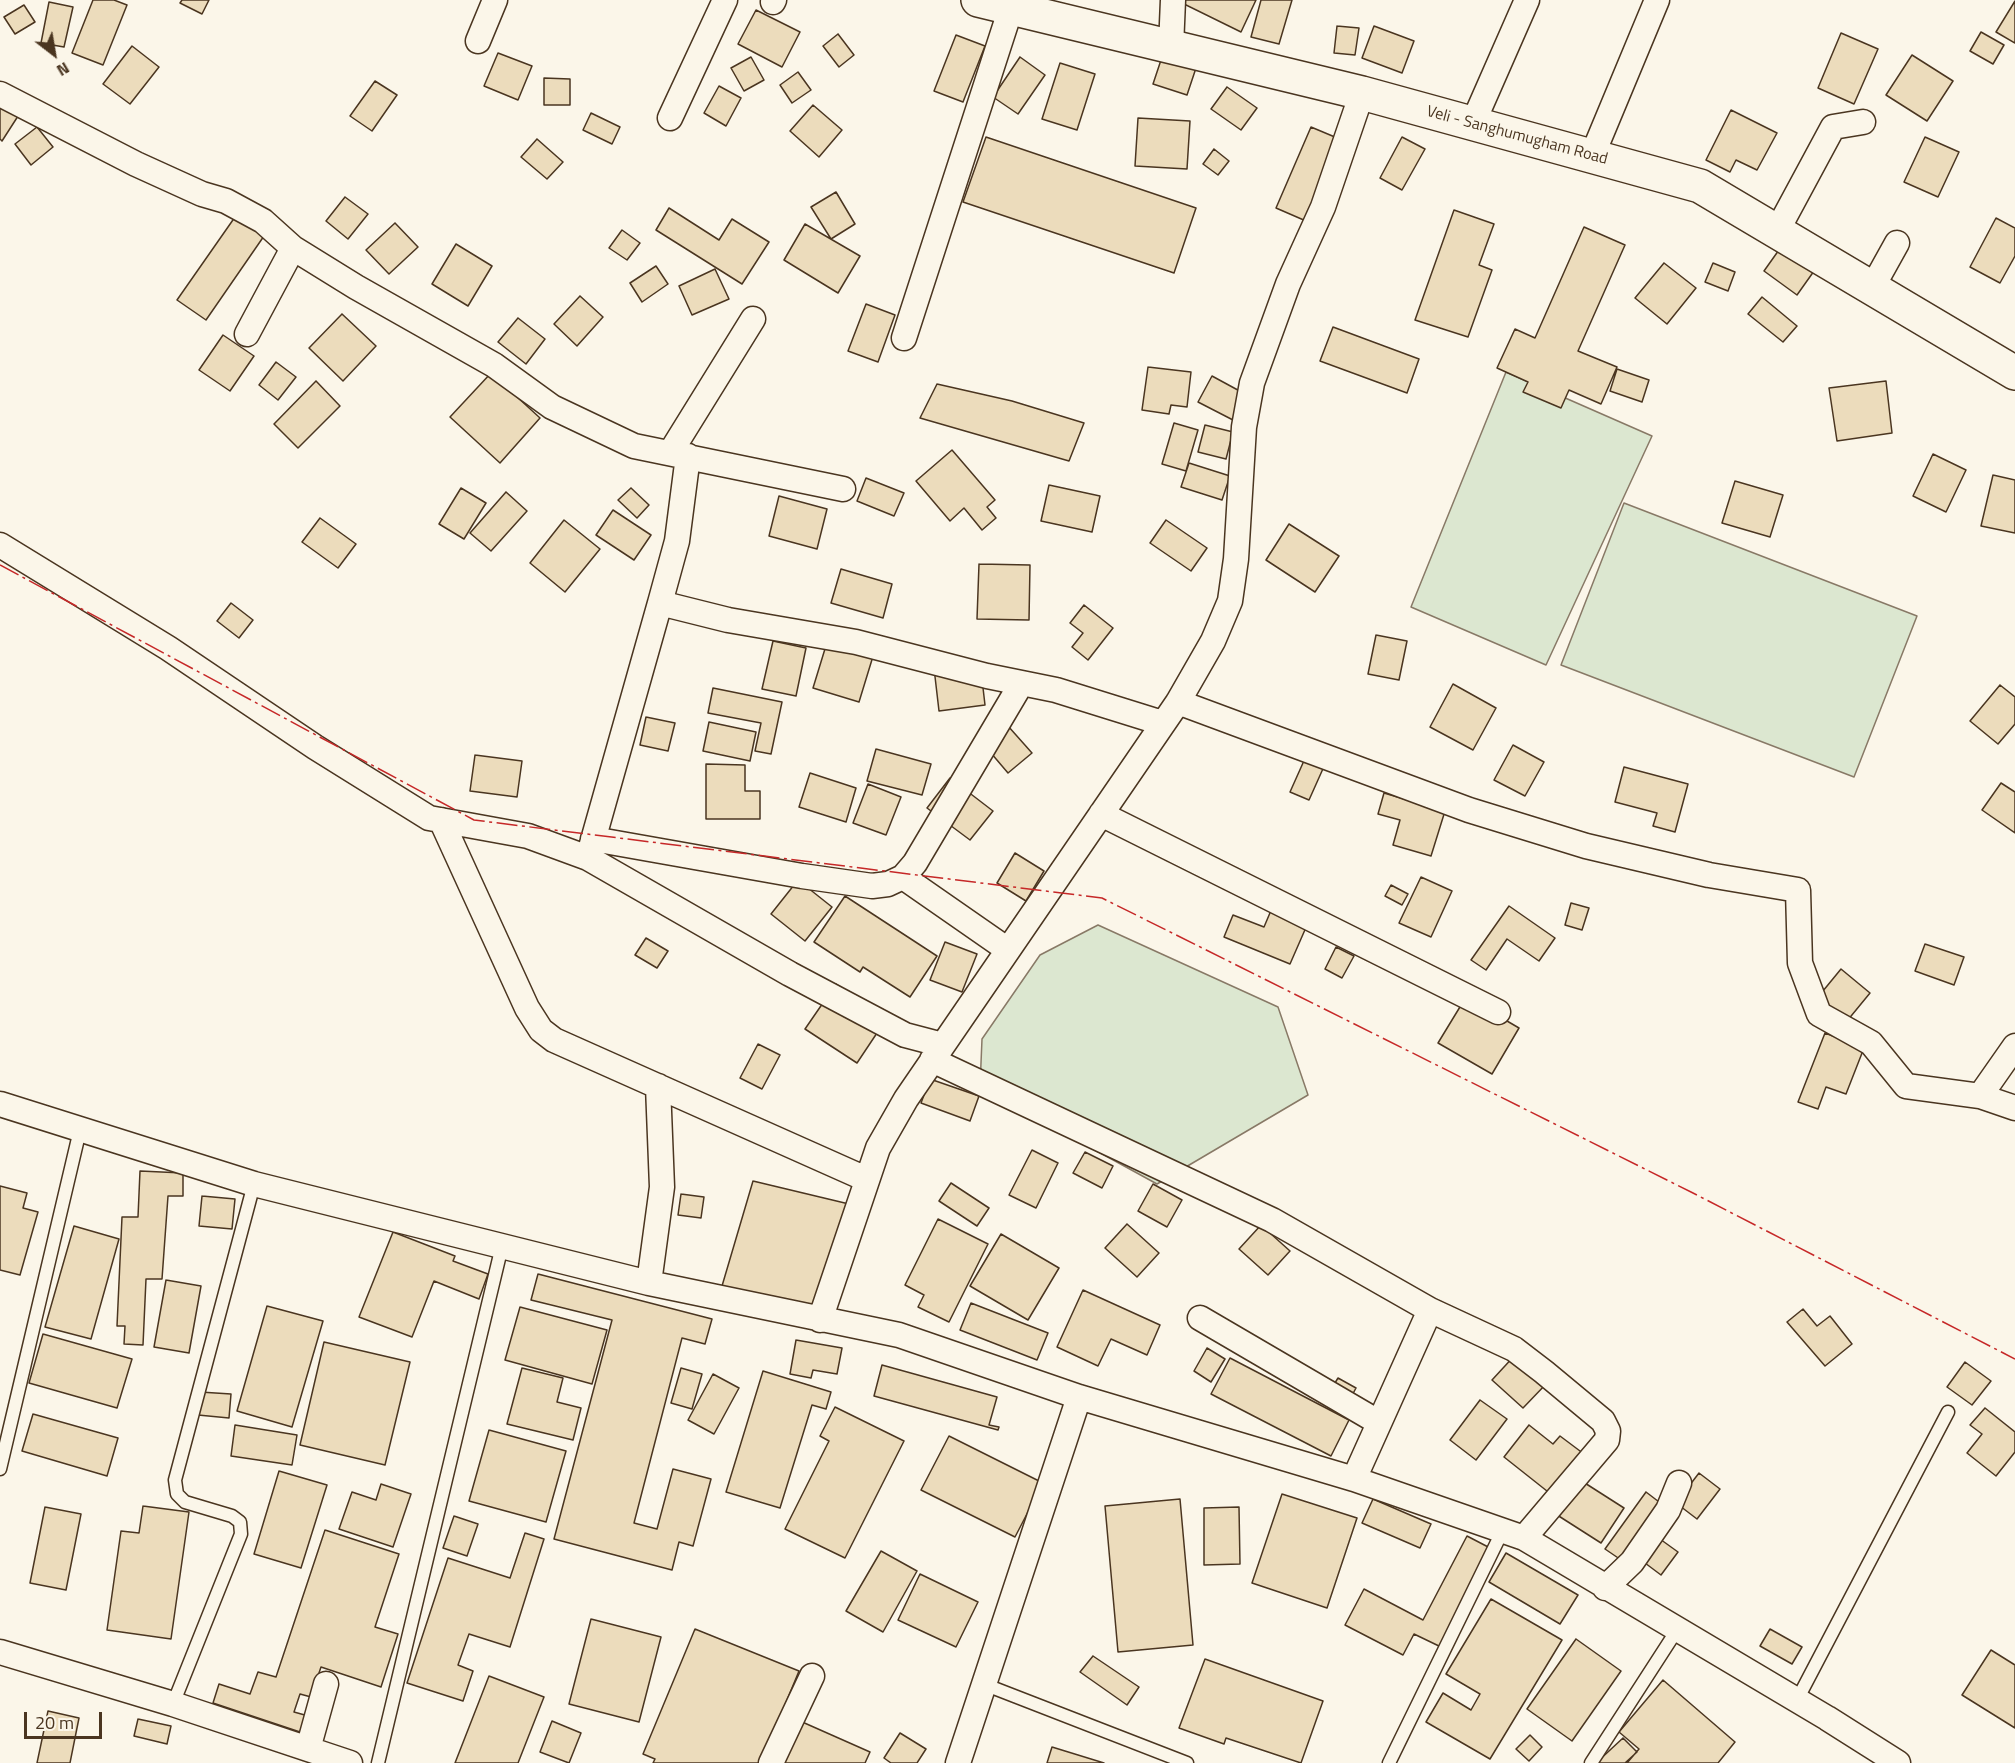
<!DOCTYPE html>
<style>
body{margin:0}
#map{position:relative;width:2015px;height:1763px;overflow:hidden;background:#fbf6e9;font-family:"Titillium Web",sans-serif}
canvas{display:block}
.north{position:absolute;left:24px;top:24px;width:60px;height:60px;-webkit-text-stroke:4px #fbf6e9;paint-order:stroke;rotate:149deg;font-size:16px;font-weight:700;line-height:24px;text-align:center;color:#4a3520}
.north::after{content:'';display:block;margin:auto;width:21px;height:27px;background:#4a3520;clip-path:polygon(50% 0,100% 100%,50% 72%,0 100%)}
.scale{position:absolute;left:24px;top:1712px;width:78px;height:27px;box-sizing:border-box;border:3px solid #4a3520;border-top:0;padding-left:8px;font-size:18px;line-height:21px;white-space:nowrap;color:#4a3520;-webkit-text-stroke:4px #fbf6e9;paint-order:stroke}
</style>
<div id="map">
<canvas width="2015" height="1763"></canvas>
<div class="north">N</div>
<div class="scale">20 m</div>
</div>
<script>
const c = document.querySelector('canvas').getContext('2d');
c.lineJoin = 'round';
function fillPath(path, color) { c.fillStyle = color; c.fill(path, 'evenodd'); }
const toPath = rows => new Path2D(rows.map(r => 'M' + r).join(''));
function stroke(path, color, width, dash) { c.strokeStyle = color; c.lineWidth = width; c.lineCap = dash ? 'butt' : 'round'; c.setLineDash(dash || []); c.stroke(path); }
function label(font, color, halo, rows, align = 'center') {
  c.font = font + ' "Titillium Web",sans-serif'; c.lineWidth = 4.5; c.setLineDash([]); c.textBaseline = 'middle'; c.strokeStyle = halo; c.fillStyle = color; for (const [text, x, y, turn = 0] of rows) {
    c.save(); c.translate(x, y); c.rotate((+turn || 0) * Math.PI / 180); c.textAlign = isNaN(turn) ? turn : align; if (halo) c.strokeText(text, 0, 0); c.fillText(text, 0, 0); c.restore();
  }
}
const green = toPath([
 [1506,372,1652,436,1546,665,1411,607,1506,372],
 [1624,503,1917,616,1854,777,1561,665,1624,503],
 [1098,925,1278,1007,1308,1095,1157,1184,980,1087,982,1039,1040,955,1098,925]
]);
fillPath(green, '#dce7d0');
stroke(green, '#887966', 1.5);
const building = toPath([
 [93,0,114,0,127,5,103,65,72,53,93,0],
 [182,0,209,0,202,14,180,3,182,0],
 [1176,0,1256,0,1241,32,1176,0],
 [1261,0,1292,0,1279,44,1251,37,1261,0],
 [2015,1,2015,43,1996,32,2015,1],
 [49,2,73,7,64,47,41,43,49,2],
 [24,5,35,22,15,34,4,17,24,5],
 [756,10,800,32,782,67,738,44,756,10],
 [1337,26,1359,28,1355,55,1334,53,1337,26],
 [1374,26,1414,41,1402,73,1362,58,1374,26],
 [1981,32,2004,45,1993,64,1970,51,1981,32],
 [1841,33,1878,49,1854,104,1818,88,1841,33],
 [838,34,854,55,839,67,823,46,838,34],
 [956,35,985,46,963,102,934,91,956,35],
 [132,46,159,67,130,104,103,84,132,46],
 [1164,51,1198,62,1187,95,1153,84,1164,51],
 [498,53,532,66,518,100,484,86,498,53],
 [1912,55,1953,81,1927,121,1886,95,1912,55],
 [751,57,764,80,744,91,731,68,751,57],
 [1020,57,1045,75,1018,114,993,97,1020,57],
 [1060,63,1095,74,1077,130,1042,119,1060,63],
 [798,72,811,90,792,103,780,85,798,72],
 [544,78,570,79,570,105,544,105,544,78],
 [375,81,397,95,372,131,350,116,375,81],
 [719,86,741,98,726,126,704,113,719,86],
 [1227,87,1257,108,1241,130,1211,109,1227,87],
 [0,101,20,113,2,141,0,139,0,101],
 [813,105,842,130,819,157,790,131,813,105],
 [1731,110,1777,133,1757,170,1736,160,1730,172,1706,160,1731,110],
 [591,113,620,127,612,144,583,130,591,113],
 [1138,118,1190,121,1187,169,1135,166,1138,118],
 [37,127,53,147,31,165,15,144,37,127],
 [1311,127,1342,140,1306,221,1276,208,1311,127],
 [986,137,1196,208,1174,273,963,202,986,137],
 [1402,137,1425,149,1402,190,1380,178,1402,137],
 [1925,137,1959,152,1938,197,1904,182,1925,137],
 [537,139,563,162,547,179,521,157,537,139],
 [1214,149,1229,161,1218,175,1203,164,1214,149],
 [836,192,855,224,831,239,811,207,836,192],
 [345,197,368,214,348,239,326,221,345,197],
 [669,208,719,240,732,219,769,242,742,284,656,230,669,208],
 [1454,210,1494,224,1479,265,1492,270,1468,337,1415,320,1454,210],
 [235,217,264,236,206,320,177,300,235,217],
 [1996,218,2015,228,2015,256,2000,283,1970,267,1996,218],
 [395,223,418,247,389,274,366,250,395,223],
 [805,224,860,256,838,293,784,260,805,224],
 [1584,227,1625,245,1578,351,1617,367,1601,404,1569,390,1561,408,1523,392,1528,382,1497,368,1515,329,1535,338,1584,227],
 [622,230,640,243,627,260,609,248,622,230],
 [1786,240,1819,264,1797,295,1764,271,1786,240],
 [456,244,492,266,468,306,432,284,456,244],
 [1664,263,1696,288,1667,324,1635,298,1664,263],
 [1713,263,1735,272,1728,291,1705,282,1713,263],
 [656,266,668,284,642,302,630,283,656,266],
 [715,269,729,299,692,315,679,286,715,269],
 [580,296,603,317,577,346,554,324,580,296],
 [1762,297,1797,326,1783,342,1748,314,1762,297],
 [866,304,895,315,878,362,848,351,866,304],
 [342,314,376,346,343,381,309,348,342,314],
 [518,318,545,339,526,364,498,342,518,318],
 [1333,327,1419,359,1407,393,1320,361,1333,327],
 [223,335,254,356,230,391,199,370,223,335],
 [276,362,296,377,278,400,259,385,276,362],
 [1148,367,1191,372,1187,407,1171,405,1169,414,1142,410,1148,367],
 [1617,369,1649,380,1642,402,1610,391,1617,369],
 [491,373,540,418,500,463,450,417,491,373],
 [1212,376,1247,395,1233,420,1198,402,1212,376],
 [316,381,340,406,298,448,274,424,316,381],
 [1886,381,1892,433,1837,441,1829,388,1886,381],
 [937,384,1012,401,1084,423,1069,461,920,418,937,384],
 [1174,423,1198,430,1186,471,1162,464,1174,423],
 [1205,425,1233,432,1226,459,1198,452,1205,425],
 [952,450,995,500,987,507,996,518,982,530,964,508,950,521,916,481,952,450],
 [1933,454,1966,470,1946,512,1913,496,1933,454],
 [1189,463,1230,476,1222,500,1181,487,1189,463],
 [1993,475,2015,480,2015,533,1981,526,1993,475],
 [866,478,904,493,894,516,857,501,866,478],
 [1735,481,1783,495,1770,537,1722,523,1735,481],
 [1049,485,1100,496,1092,532,1041,521,1049,485],
 [461,488,486,503,464,539,439,524,461,488],
 [631,488,649,505,637,518,618,500,631,488],
 [506,492,527,511,491,551,470,533,506,492],
 [779,496,827,509,817,549,769,536,779,496],
 [613,510,651,535,634,560,596,535,613,510],
 [320,518,356,544,338,568,302,542,320,518],
 [564,520,600,549,565,592,530,563,564,520],
 [1166,520,1207,548,1191,571,1150,543,1166,520],
 [1289,524,1339,556,1315,592,1266,560,1289,524],
 [979,564,1030,565,1029,620,977,619,979,564],
 [841,569,892,584,883,618,831,603,841,569],
 [231,603,253,620,239,638,217,621,231,603],
 [1084,605,1113,628,1088,660,1072,647,1083,633,1070,623,1084,605],
 [1376,635,1407,641,1399,680,1368,674,1376,635],
 [828,639,874,653,859,702,813,688,828,639],
 [773,641,806,648,796,696,762,689,773,641],
 [980,662,985,705,939,711,934,668,980,662],
 [1453,684,1496,708,1473,750,1430,727,1453,684],
 [2000,685,2015,697,2015,724,1998,744,1970,721,2000,685],
 [713,688,782,702,771,754,755,751,761,723,708,713,713,688],
 [646,717,675,723,668,751,640,745,646,717],
 [709,722,756,732,750,761,703,751,709,722],
 [1008,726,1032,753,1008,773,985,746,1008,726],
 [1513,745,1544,762,1525,796,1494,780,1513,745],
 [876,749,931,764,922,795,867,781,876,749],
 [1307,754,1326,762,1309,800,1290,792,1307,754],
 [475,755,522,761,517,797,470,791,475,755],
 [706,764,745,765,745,791,760,791,760,819,706,819,706,764],
 [1624,767,1688,784,1675,832,1653,826,1657,813,1615,802,1624,767],
 [810,773,856,788,846,822,799,807,810,773],
 [950,778,993,811,970,840,927,808,950,778],
 [2001,783,2015,792,2015,833,1982,810,2001,783],
 [868,784,901,797,886,835,853,823,868,784],
 [1384,793,1445,811,1431,856,1393,845,1400,820,1378,814,1384,793],
 [1015,853,1044,871,1026,901,997,883,1015,853],
 [1421,877,1452,891,1431,937,1399,923,1421,877],
 [798,880,832,907,805,941,771,914,798,880],
 [1391,885,1408,894,1402,905,1385,896,1391,885],
 [845,896,937,956,910,997,863,967,860,972,814,942,845,896],
 [1275,901,1311,916,1290,964,1224,937,1233,915,1264,927,1275,901],
 [1571,903,1589,908,1582,930,1565,925,1571,903],
 [1509,906,1555,938,1539,961,1507,939,1486,970,1471,960,1509,906],
 [646,938,668,951,657,968,635,955,646,938],
 [945,942,977,954,962,992,930,980,945,942],
 [1925,944,1964,957,1954,985,1915,971,1925,944],
 [1336,947,1354,956,1342,978,1325,969,1336,947],
 [1841,969,1870,993,1847,1021,1818,997,1841,969],
 [836,984,887,1018,857,1063,805,1029,836,984],
 [1466,997,1519,1028,1492,1074,1438,1043,1466,997],
 [1825,1033,1864,1048,1846,1094,1826,1087,1818,1109,1798,1102,1825,1033],
 [758,1044,780,1055,762,1089,740,1078,758,1044],
 [930,1079,979,1096,970,1121,921,1103,930,1079],
 [1032,1150,1058,1163,1036,1208,1009,1195,1032,1150],
 [1085,1152,1113,1166,1102,1188,1073,1173,1085,1152],
 [140,1171,183,1173,183,1196,168,1196,162,1279,146,1279,143,1345,124,1344,125,1326,117,1326,122,1217,138,1217,140,1171],
 [753,1181,849,1204,818,1308,722,1286,753,1181],
 [951,1183,989,1208,977,1226,939,1201,951,1183],
 [1153,1184,1182,1200,1167,1227,1138,1211,1153,1184],
 [0,1186,27,1193,23,1208,38,1212,20,1275,0,1270,0,1186],
 [681,1194,704,1197,701,1218,678,1215,681,1194],
 [202,1196,235,1199,232,1229,199,1226,202,1196],
 [938,1219,988,1244,949,1322,918,1307,924,1295,905,1285,938,1219],
 [1127,1224,1159,1253,1137,1277,1105,1248,1127,1224],
 [1261,1225,1290,1251,1268,1275,1239,1249,1261,1225],
 [74,1226,119,1239,91,1339,45,1327,74,1226],
 [393,1232,455,1256,453,1261,488,1274,479,1299,434,1281,412,1337,359,1317,393,1232],
 [1001,1234,1059,1268,1028,1320,970,1286,1001,1234],
 [538,1274,712,1319,705,1344,682,1338,634,1523,657,1529,673,1469,711,1479,693,1546,679,1542,672,1570,554,1539,612,1320,531,1300,538,1274],
 [166,1280,201,1286,189,1353,154,1347,166,1280],
 [1083,1290,1160,1325,1147,1355,1111,1339,1098,1366,1057,1347,1083,1290],
 [971,1303,1048,1333,1037,1360,960,1330,971,1303],
 [267,1306,323,1321,292,1427,237,1411,267,1306],
 [520,1307,607,1330,592,1384,505,1360,520,1307],
 [1803,1309,1817,1326,1830,1316,1852,1344,1825,1366,1787,1322,1803,1309],
 [43,1334,132,1359,117,1408,29,1383,43,1334],
 [796,1340,842,1348,837,1374,813,1370,811,1378,790,1374,796,1340],
 [324,1342,410,1362,385,1465,300,1445,324,1342],
 [1207,1348,1225,1359,1211,1382,1194,1371,1207,1348],
 [1516,1354,1547,1383,1523,1408,1492,1380,1516,1354],
 [1230,1358,1349,1420,1331,1456,1211,1394,1230,1358],
 [1965,1362,1991,1381,1972,1405,1947,1387,1965,1362],
 [882,1365,997,1397,989,1425,999,1427,998,1430,874,1396,882,1365],
 [522,1368,563,1378,557,1402,581,1408,573,1440,507,1424,522,1368],
 [681,1368,702,1374,692,1409,671,1403,681,1368],
 [763,1371,831,1392,826,1409,812,1405,780,1508,726,1492,763,1371],
 [713,1374,739,1388,714,1434,688,1420,713,1374],
 [1338,1378,1356,1388,1349,1401,1330,1391,1338,1378],
 [200,1392,231,1394,229,1418,198,1415,200,1392],
 [1480,1400,1507,1419,1476,1460,1450,1440,1480,1400],
 [835,1407,904,1441,845,1558,785,1529,829,1441,820,1436,835,1407],
 [1985,1408,2015,1432,2015,1452,1996,1476,1967,1453,1982,1434,1970,1425,1985,1408],
 [33,1414,118,1438,107,1476,22,1451,33,1414],
 [235,1425,297,1435,292,1465,231,1456,235,1425],
 [1529,1425,1553,1444,1560,1436,1584,1454,1552,1495,1504,1457,1529,1425],
 [489,1430,566,1451,546,1522,469,1501,489,1430],
 [949,1436,1043,1483,1015,1537,921,1490,949,1436],
 [279,1471,327,1485,301,1568,254,1554,279,1471],
 [1699,1473,1720,1489,1697,1519,1676,1503,1699,1473],
 [1577,1478,1624,1508,1601,1543,1554,1513,1577,1478],
 [381,1484,411,1494,393,1547,339,1529,352,1492,376,1500,381,1484],
 [1646,1492,1667,1508,1627,1564,1605,1549,1646,1492],
 [1282,1494,1357,1518,1327,1608,1252,1583,1282,1494],
 [1180,1499,1193,1645,1118,1652,1105,1506,1180,1499],
 [1373,1499,1431,1524,1420,1548,1362,1523,1373,1499],
 [143,1506,189,1512,171,1639,107,1630,121,1531,139,1533,143,1506],
 [45,1507,81,1514,66,1590,30,1583,45,1507],
 [1239,1507,1240,1564,1204,1565,1204,1508,1239,1507],
 [454,1516,478,1524,467,1556,443,1548,454,1516],
 [325,1530,399,1554,375,1627,398,1634,381,1687,321,1667,311,1697,300,1694,294,1712,312,1717,306,1734,213,1703,219,1684,250,1694,258,1672,276,1677,325,1530],
 [525,1533,544,1539,510,1647,469,1634,458,1665,473,1671,463,1701,407,1683,448,1558,510,1578,525,1533],
 [1653,1534,1678,1552,1661,1575,1637,1557,1653,1534],
 [1467,1536,1492,1549,1441,1647,1414,1634,1403,1655,1345,1625,1364,1589,1423,1620,1467,1536],
 [881,1551,917,1571,883,1632,846,1611,881,1551],
 [1506,1553,1578,1595,1560,1624,1489,1582,1506,1553],
 [920,1574,978,1602,956,1647,898,1620,920,1574],
 [1491,1599,1562,1640,1490,1759,1426,1722,1443,1693,1471,1710,1480,1694,1446,1674,1491,1599],
 [591,1619,661,1637,639,1722,569,1704,591,1619],
 [695,1629,799,1671,761,1763,653,1763,655,1759,643,1754,695,1629],
 [1770,1629,1802,1647,1792,1664,1760,1646,1770,1629],
 [1576,1639,1621,1671,1572,1741,1527,1709,1576,1639],
 [1991,1650,2015,1665,2015,1728,1962,1695,1991,1650],
 [1093,1656,1139,1687,1127,1705,1080,1672,1093,1656],
 [1205,1659,1323,1701,1301,1763,1226,1738,1224,1744,1179,1728,1205,1659],
 [489,1676,544,1697,518,1763,455,1763,489,1676],
 [1663,1680,1735,1742,1718,1763,1627,1763,1639,1749,1619,1732,1663,1680],
 [48,1711,79,1718,70,1763,37,1763,48,1711],
 [138,1719,171,1726,167,1744,134,1736,138,1719],
 [552,1721,581,1733,569,1763,540,1752,552,1721],
 [800,1721,870,1752,865,1763,781,1763,800,1721],
 [900,1733,926,1749,917,1763,891,1763,884,1758,900,1733],
 [1530,1735,1542,1747,1529,1761,1516,1749,1530,1735],
 [1623,1738,1637,1752,1625,1763,1596,1763,1623,1738],
 [1052,1747,1104,1763,1047,1763,1052,1747]
]);
fillPath(building, '#ecdcbc');
stroke(building, '#4a3520', 1.5);
const service = toPath([
 [0,1469,80,1130],
 [986,1685,1187,1763],
 [1797,1700,1948,1412],
 [173,1704,241,1534,240,1522,232,1516,185,1502,177,1494,175,1480,254,1184],
 [378,1763,502,1246],
 [1389,1763,1502,1532],
 [1591,1763,1677,1630]
]);
const minor = toPath([
 [773,2,774,0],
 [478,41,495,0],
 [1171,47,1173,0],
 [0,94,136,164,202,194,226,201,263,221,293,248,356,287,494,365,552,407,634,446,843,489],
 [670,118,725,0],
 [1473,123,1527,0],
 [1592,156,1657,0],
 [1777,231,1833,127,1863,122],
 [1872,288,1897,243],
 [247,334,293,248],
 [904,338,1011,8],
 [670,453,753,319],
 [0,545,168,648,315,747,429,818,528,836,588,858,790,974,905,1035,943,1045],
 [660,603,677,541,688,456],
 [1178,702,1469,810,1586,846,1709,875,1798,890,1800,963,1819,1014,1871,1043,1906,1086,1980,1096,2015,1108],
 [1101,814,1498,1012],
 [441,820,527,1008,541,1030,554,1040,866,1179],
 [593,839,802,876,872,886,888,884,903,877,915,863,1021,684],
 [588,858,660,603,728,620,856,642,987,676,1056,690,1162,723],
 [903,877,1008,950],
 [932,1060,1272,1220,1430,1310,1514,1349,1544,1372,1603,1421,1608,1431,1607,1440,1524,1538],
 [1980,1096,2015,1046],
 [0,1104,254,1184,649,1283,899,1335,1079,1397,1354,1479,1524,1538,1827,1718,1898,1763],
 [649,1283,662,1187,658,1086],
 [1200,1318,1378,1422],
 [820,1320,878,1148,906,1099,1178,702,1213,641,1230,601,1236,559,1244,427,1252,383,1288,284,1323,207,1362,93],
 [1354,1479,1430,1310],
 [1605,1588,1632,1562,1668,1510,1679,1483],
 [0,1652,173,1704,350,1763],
 [308,1749,326,1684],
 [771,1763,812,1676],
 [958,1763,1079,1397]
]);
const secondary = toPath([
 [978,0,1362,93,1700,186,2015,373]
]);
stroke(service, '#4a3520', 15);
stroke(minor, '#4a3520', 27);
stroke(secondary, '#4a3520', 36);
stroke(service, '#fbf6e9', 12);
stroke(minor, '#fbf6e9', 24);
stroke(secondary, '#fbf6e9', 33);
stroke(toPath([
 [0,565,474,820,1102,898,1691,1192,2015,1359]
]), '#c62828', 1.5, [21, 4.5, 3, 4.5]);
label('16px', '#4a3520', '#fbf6e9', [
 ["Veli - Sanghumugham Road",1517,136,15]
]);
</script>
